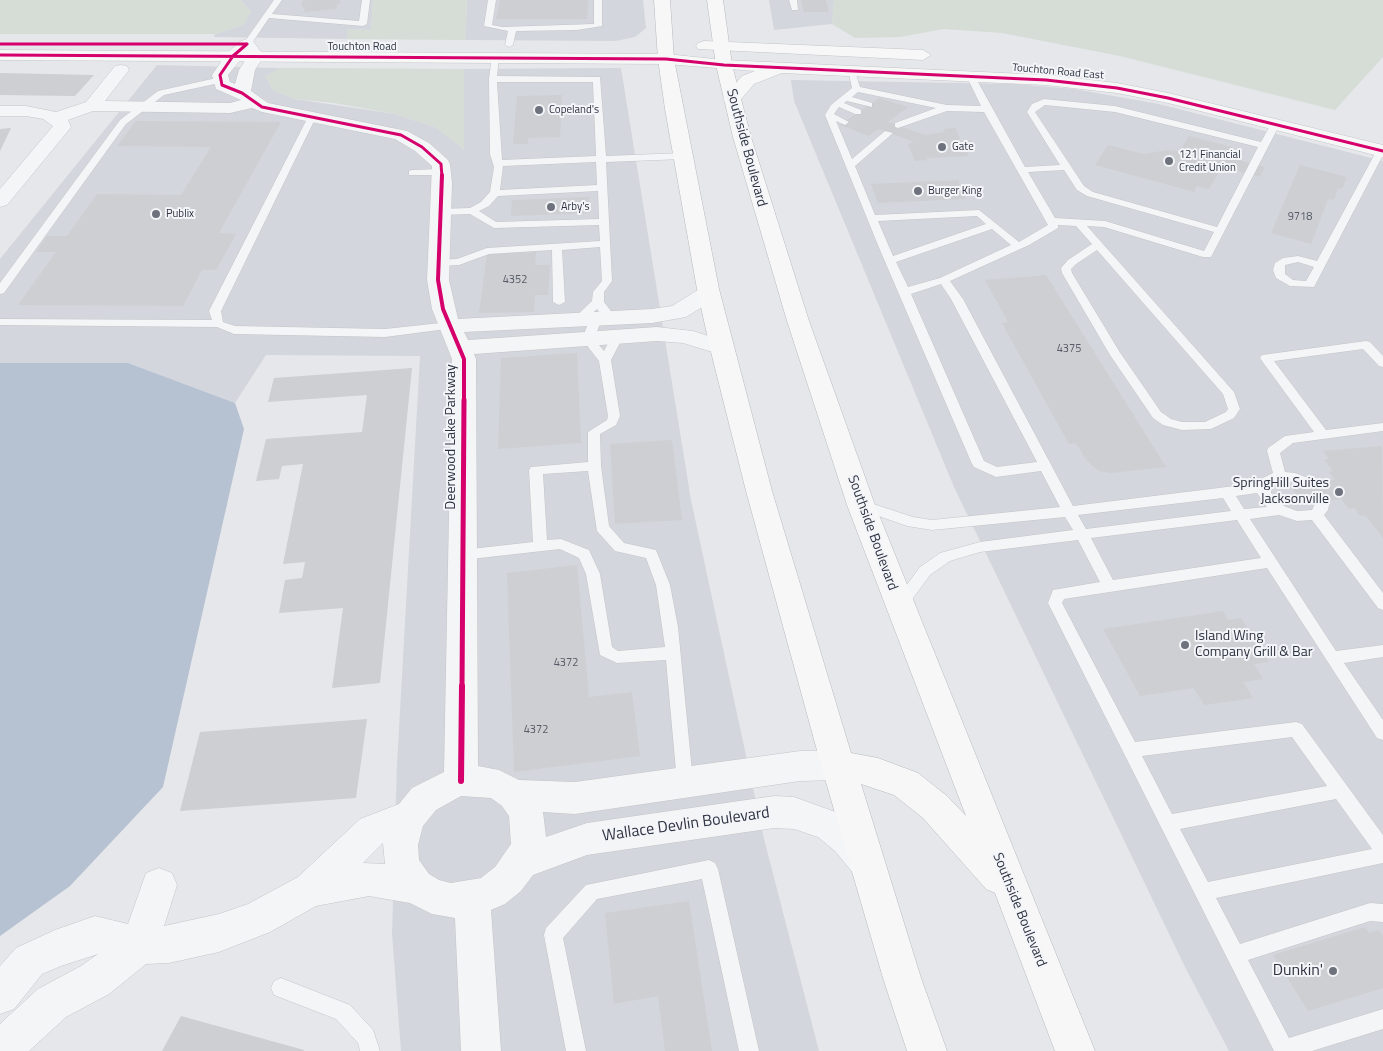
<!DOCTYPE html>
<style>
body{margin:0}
canvas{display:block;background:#e5e7ea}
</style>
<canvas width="1383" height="1051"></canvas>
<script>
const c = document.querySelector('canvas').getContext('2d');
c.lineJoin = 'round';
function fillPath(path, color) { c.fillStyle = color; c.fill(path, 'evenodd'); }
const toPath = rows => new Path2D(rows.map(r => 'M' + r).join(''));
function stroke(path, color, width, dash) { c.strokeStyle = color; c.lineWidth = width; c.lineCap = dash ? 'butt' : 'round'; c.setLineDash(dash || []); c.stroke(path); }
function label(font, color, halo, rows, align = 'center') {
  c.font = font + ' "Titillium Web",sans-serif'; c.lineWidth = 4; c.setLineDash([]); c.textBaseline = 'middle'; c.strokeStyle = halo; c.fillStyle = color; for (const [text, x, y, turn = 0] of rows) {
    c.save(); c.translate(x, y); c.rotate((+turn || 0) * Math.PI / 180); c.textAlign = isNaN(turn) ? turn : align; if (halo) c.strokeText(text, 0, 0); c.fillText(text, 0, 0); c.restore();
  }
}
fillPath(toPath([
 [241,0,373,0,371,30,347,29,347,39,214,37,215,34,243,25,251,12],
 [467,0,643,0,646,28,635,37,616,41,465,40],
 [769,0,834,0,832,24,774,30],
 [157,65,281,68,265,76,273,90,295,99,395,114,435,127,464,149,464,69,621,68,691,500,764,839,819,1051,401,1051,392,934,397,764,420,356,266,355,235,403,128,363,0,363,0,259],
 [791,80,1014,84,1074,89,1159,104,1383,161,1383,1051,1229,1051,1185,967,954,487,794,101]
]), '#d4d6dd');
fillPath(toPath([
 [0,0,241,0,251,12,243,25,215,34,0,34],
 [373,0,467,0,465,40,347,39,347,29,371,30],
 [834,0,1383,0,1383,57,1335,110,1120,56,1002,33,944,29,900,37,855,38,832,24],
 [281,68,464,69,464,149,435,127,395,114,334,103,295,99,273,90,265,76]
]), '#d5ddd6');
fillPath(toPath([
 [0,363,128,363,235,403,244,429,163,787,70,886,0,936]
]), '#b6c1d2');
fillPath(toPath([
 [305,0,340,0,340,4,337,4,337,9,304,12,305,7,302,8,302,1],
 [500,0,588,0,587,19,496,19],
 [801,0,826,0,829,12,804,12],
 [0,73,94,75,75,96,0,95],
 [562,95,560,137,528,138,528,144,513,144,517,96],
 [879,98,908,107,888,122,925,135,945,132,943,129,956,128,960,141,971,140,976,150,966,150,969,156,927,158,927,160,915,161,908,144,914,142,878,129,869,136,840,125],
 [136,121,281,122,219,233,236,234,216,270,202,270,183,306,18,305,56,252,36,252,47,236,67,236,97,194,181,195,211,147,117,146],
 [11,128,0,151,0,129],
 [1189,136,1232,147,1227,157,1265,167,1260,177,1222,167,1209,189,1197,186,1194,192,1095,165,1108,145,1144,154,1167,150,1180,151],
 [1300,165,1347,177,1342,189,1338,188,1334,200,1328,199,1311,244,1271,233],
 [958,180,966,199,878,203,871,184],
 [589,197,589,213,511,216,512,200],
 [536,252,535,265,550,265,548,295,535,295,534,312,479,313,487,254],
 [1046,275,1166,467,1111,473,1099,471,1087,461,1076,443,1069,444,1002,323,1008,322,985,280],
 [577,353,581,443,498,449,501,358],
 [412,368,380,683,332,688,343,608,279,613,285,580,302,578,305,562,283,564,303,464,282,466,279,479,256,481,266,439,362,432,367,395,268,402,274,378],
 [672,440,682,520,615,524,610,444],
 [1382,446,1383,538,1366,516,1360,516,1355,508,1349,509,1341,499,1302,503,1289,484,1335,480,1329,472,1333,471,1324,459,1329,459,1323,451],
 [577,565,589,697,632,692,640,756,514,772,507,573],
 [1223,611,1228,620,1241,618,1269,662,1254,664,1263,679,1243,682,1253,698,1204,705,1194,688,1140,696,1103,629],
 [367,719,356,798,180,811,200,732],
 [689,901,712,1051,665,1051,658,996,614,1004,605,913],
 [1365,927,1369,933,1379,930,1383,936,1383,988,1308,1011,1273,955],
 [181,1016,304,1050,304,1051,162,1051]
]), '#cdcfd2');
const lane = toPath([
 [274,0,282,0,272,14,359,21,362,0,370,0,367,24,363,26,269,18,250,46,244,46,243,44,274,0],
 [488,0,496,0,492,25,502,27,594,24,594,0,602,0,602,26,577,30,516,31,513,45,509,47,505,45,508,31,484,26,488,0],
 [789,0,797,0,798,10,792,10,789,0],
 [492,56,499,58,497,76,600,77,606,156,683,153,688,156,683,159,606,162,612,281,604,292,604,302,616,318,614,320,606,320,597,309,582,322,578,323,572,320,592,301,593,292,602,281,600,247,562,250,565,302,559,305,553,302,552,250,489,254,459,265,439,266,434,263,439,260,457,259,487,248,600,241,599,225,494,228,470,214,441,215,436,212,441,209,470,208,481,202,490,192,494,167,490,154,489,79,492,56],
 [497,82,593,82,596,156,502,160,497,82],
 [596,162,597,185,500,190,503,166,596,162],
 [598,191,599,219,496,222,479,211,489,206,498,196,598,191],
 [848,69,855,71,860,87,947,105,981,106,966,75,973,73,1025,167,1060,165,1027,112,1032,104,1044,99,1115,106,1261,142,1272,122,1280,124,1211,257,1203,257,1104,227,1087,226,1234,392,1240,409,1234,418,1211,429,1182,430,1163,425,1153,418,1110,355,1062,273,1061,268,1068,260,1092,244,1076,226,1058,225,1058,228,1029,245,950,281,963,299,1073,506,1259,483,1261,479,1273,473,1267,451,1268,448,1285,436,1314,432,1262,361,1260,358,1262,355,1366,341,1370,342,1383,356,1383,367,1379,366,1363,349,1274,361,1326,430,1383,423,1383,431,1293,443,1280,453,1285,472,1295,473,1313,480,1315,483,1308,488,1289,481,1275,482,1272,484,1271,493,1284,506,1297,511,1312,510,1318,498,1328,498,1330,501,1328,510,1324,515,1383,593,1383,610,1378,608,1312,520,1297,521,1279,515,1250,519,1336,651,1383,645,1383,657,1344,663,1383,720,1383,740,1377,738,1267,568,1064,599,1062,603,1135,742,1296,722,1302,724,1383,835,1383,863,1216,898,1240,944,1370,903,1383,904,1383,922,1370,921,1248,960,1289,1038,1383,1009,1383,1029,1312,1051,1274,1051,1048,603,1053,590,1100,582,1078,540,980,552,950,561,930,575,905,609,895,609,893,605,895,601,920,567,940,553,980,542,1073,530,1065,517,932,530,907,526,856,508,854,505,861,500,913,517,932,520,1060,507,1041,471,996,477,974,467,972,464,880,250,825,115,831,105,852,88,848,69],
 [858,92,936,108,895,123,895,127,898,128,947,111,984,112,1048,225,1019,242,979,210,875,215,855,166,893,133,885,131,852,159,836,121,845,125,849,122,834,114,839,107,855,114,861,114,861,110,844,103,847,101,872,107,872,103,852,97,858,92],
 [1045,105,1115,112,1258,147,1217,227,1093,192,1084,186,1035,112,1045,105],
 [1064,170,1077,190,1087,196,1214,232,1204,251,1105,221,1055,218,1028,172,1064,170],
 [977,216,986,224,893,256,878,221,977,216],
 [992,229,1011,245,940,278,908,287,896,262,992,229],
 [1097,250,1223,394,1228,409,1226,412,1205,422,1182,422,1171,419,1161,412,1119,351,1072,273,1071,269,1076,264,1097,250],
 [941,284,951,299,1037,462,997,467,984,461,911,294,941,284],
 [1257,493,1267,507,1244,509,1236,496,1257,493],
 [1223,498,1231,511,1086,529,1078,515,1223,498],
 [1237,520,1261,558,1113,580,1091,538,1237,520],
 [1292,737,1327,786,1172,814,1142,756,1292,737],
 [1336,799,1372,849,1208,882,1180,829,1336,799],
 [221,77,225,80,224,82,164,95,126,124,4,293,0,294,0,283,120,120,158,91,221,77],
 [312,114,316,117,221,311,223,322,235,326,385,329,450,322,454,324,454,328,385,337,234,334,217,327,0,325,0,319,212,320,209,311,308,117,312,114],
 [1378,148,1383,148,1383,155,1314,287,1290,286,1276,278,1273,270,1275,263,1283,258,1298,256,1317,261,1378,148],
 [1298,262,1314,267,1306,281,1293,280,1285,274,1285,265,1298,262],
 [412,170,442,169,447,172,442,175,409,175,409,171,412,170],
 [596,316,602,319,594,339,604,351,613,334,621,334,623,337,611,360,620,416,616,425,600,434,601,466,609,526,624,543,656,550,670,585,678,627,693,782,691,787,685,790,679,787,677,782,666,660,617,663,600,655,586,574,579,558,560,549,462,560,457,559,455,555,457,551,462,550,533,542,529,470,531,467,588,462,588,432,607,420,608,416,599,361,582,339,590,319,596,316],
 [588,471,597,531,615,551,646,558,656,585,665,647,618,651,612,647,600,574,589,550,561,539,547,540,543,474,588,471],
 [709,860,715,863,718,869,759,1051,739,1051,702,879,597,899,563,938,586,1051,566,1051,544,935,546,928,586,885,709,860],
 [281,978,350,1005,373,1030,380,1051,360,1051,358,1043,336,1019,274,995,271,988,274,981,281,978]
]);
const street = toPath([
 [247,39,253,41,264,56,255,70,251,91,268,103,407,131,429,143,448,160,450,164,452,183,449,280,458,319,652,309,672,306,701,288,709,286,717,288,720,293,717,298,686,317,652,323,464,332,468,340,657,327,693,331,730,343,734,348,730,353,722,355,683,343,657,341,474,354,476,359,478,766,499,770,519,780,575,782,800,751,838,750,850,755,855,765,850,775,838,780,800,781,575,814,543,812,546,837,587,823,774,796,794,797,841,814,859,827,879,849,884,861,879,873,866,878,853,873,835,851,818,837,794,829,774,828,587,855,533,875,521,891,505,904,491,910,501,1051,461,1051,455,918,432,914,410,903,369,896,316,906,270,932,219,952,169,963,146,964,109,994,66,1017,29,1051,0,1051,0,1024,38,989,81,966,98,954,61,966,42,974,14,1009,0,1014,0,966,16,948,55,930,95,916,128,924,146,873,159,868,172,873,177,885,164,926,219,914,248,904,298,877,360,819,399,804,412,788,444,772,452,359,432,309,427,280,432,166,415,151,395,139,262,112,252,108,230,113,93,111,68,120,71,127,68,131,7,205,0,207,0,189,53,126,43,119,26,116,0,116,0,106,26,106,56,112,86,102,115,66,121,65,127,66,129,70,105,101,230,103,241,100,216,89,212,75,227,53,241,41,247,39],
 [246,53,248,56,239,70,235,84,230,82,228,75,246,53],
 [461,796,491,798,502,806,509,816,511,844,495,867,481,878,451,883,439,880,429,874,419,860,418,845,423,826,436,810,461,796],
 [383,843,385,864,363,863,383,843]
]);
const secondary = toPath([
 [704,41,923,50,931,55,923,60,698,49,696,46,698,43,704,41],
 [0,50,666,54,724,60,1046,75,1117,83,1168,93,1383,145,1383,157,1168,103,1117,93,1046,85,782,73,754,84,738,103,732,104,726,103,723,99,726,95,742,76,755,71,666,64,0,60,0,50]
]);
const highway = toPath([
 [654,0,670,0,674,59,719,289,772,491,851,753,878,758,918,773,947,796,966,816,847,505,787,321,733,137,716,65,707,0,723,0,732,65,751,137,809,321,875,505,1095,1051,1055,1051,995,893,986,889,923,818,894,795,861,784,921,978,947,1051,907,1051,883,978,821,765,746,491,710,348,697,289,665,109,658,59,654,0]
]);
stroke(lane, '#c3c5c8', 1);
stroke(street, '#c3c5c8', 1);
stroke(secondary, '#c3c5c8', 1);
stroke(highway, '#b8babe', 1);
fillPath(lane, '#f4f5f6');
fillPath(street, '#f4f5f6');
fillPath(secondary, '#f7f7f8');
fillPath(highway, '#f7f7f8');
stroke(toPath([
 [0,44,247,44],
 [247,44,233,56,220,75,222,85,242,93,262,107,401,135,422,147,441,164,442,177],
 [0,55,666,59,724,65,1046,80,1117,88,1168,98,1383,151]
]), '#d6006c', 3);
stroke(toPath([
 [442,175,438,280,443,309,464,359,464,401]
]), '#d6006c', 4);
stroke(toPath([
 [462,687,464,400]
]), '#d6006c', 5);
stroke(toPath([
 [461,781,462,686]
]), '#d6006c', 6);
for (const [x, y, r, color] of [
 [539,110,5,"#6d727d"],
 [942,147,5,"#6d727d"],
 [1169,161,5,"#6d727d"],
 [918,191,5,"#6d727d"],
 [551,207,5,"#6d727d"],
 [156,214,5,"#6d727d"],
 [1339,492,5,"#6d727d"],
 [1185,645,5,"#6d727d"],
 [1333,971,5,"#6d727d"]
]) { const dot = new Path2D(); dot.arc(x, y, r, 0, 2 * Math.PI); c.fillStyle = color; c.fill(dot); stroke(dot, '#f4f5f8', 2); }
label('11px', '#2d3342', '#f4f5f8', [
 ["Touchton Road",362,47],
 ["Touchton Road East",1058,72,5]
]);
label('11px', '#2d3342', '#f4f5f8', [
 ["Copeland's",549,110],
 ["Gate",952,147],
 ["121 Financial",1179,155],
 ["Credit Union",1179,168],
 ["Burger King",928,191],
 ["Arby's",561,207],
 ["Publix",166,214]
], 'left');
label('11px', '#565b67', null, [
 ["9718",1300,217],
 ["4352",515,280],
 ["4375",1069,349],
 ["4372",566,663],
 ["4372",536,730]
]);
label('14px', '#2d3342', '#f4f5f8', [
 ["Southside Boulevard",746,148,75],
 ["Deerwood Lake Parkway",452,437,-90],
 ["Southside Boulevard",872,533,70],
 ["Southside Boulevard",1019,910,68]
]);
label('14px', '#2d3342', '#f4f5f8', [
 ["SpringHill Suites",1329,484],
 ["Jacksonville",1329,500],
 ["Island Wing",1195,637,"left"],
 ["Company Grill & Bar",1195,653,"left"]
], 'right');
label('16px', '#2d3342', '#f4f5f8', [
 ["Wallace Devlin Boulevard",686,825,-8]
]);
label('16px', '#2d3342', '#f4f5f8', [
 ["Dunkin'",1323,971]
], 'right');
</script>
